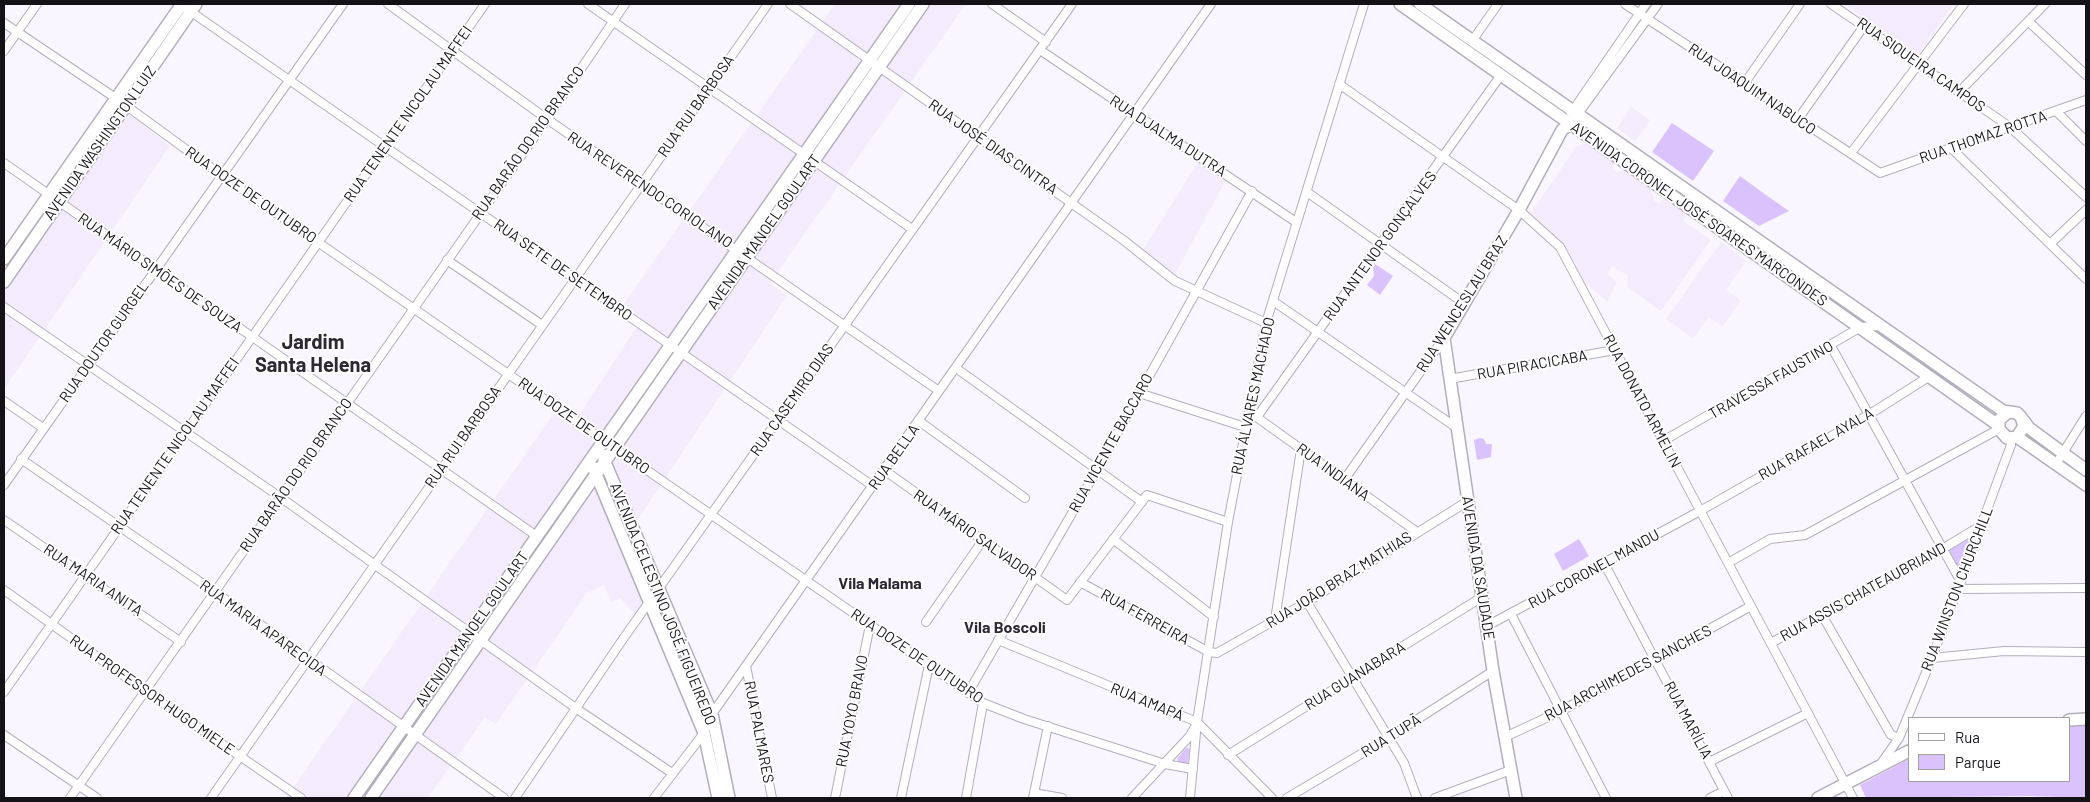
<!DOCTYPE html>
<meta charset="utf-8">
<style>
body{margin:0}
#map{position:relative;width:2090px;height:802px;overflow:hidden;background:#faf6ff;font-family:Barlow,sans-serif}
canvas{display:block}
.frame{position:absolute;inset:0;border:5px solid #141217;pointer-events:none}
.legend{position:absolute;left:1908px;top:717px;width:162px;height:65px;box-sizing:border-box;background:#fff;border:1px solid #a1a0a2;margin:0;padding:6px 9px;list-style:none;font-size:15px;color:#141217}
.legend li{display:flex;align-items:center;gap:10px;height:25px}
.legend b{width:25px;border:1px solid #a1a0a2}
</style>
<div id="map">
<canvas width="2090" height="802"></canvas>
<div class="frame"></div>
<ul class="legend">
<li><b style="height:6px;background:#fff"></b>Rua</li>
<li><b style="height:14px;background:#dac2fc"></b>Parque</li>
</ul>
</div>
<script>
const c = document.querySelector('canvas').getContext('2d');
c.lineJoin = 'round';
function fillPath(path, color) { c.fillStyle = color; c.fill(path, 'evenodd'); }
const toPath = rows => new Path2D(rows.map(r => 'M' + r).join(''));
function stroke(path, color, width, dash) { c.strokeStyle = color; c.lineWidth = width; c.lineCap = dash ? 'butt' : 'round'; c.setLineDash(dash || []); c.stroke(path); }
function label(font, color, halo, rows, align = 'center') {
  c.font = font + ' Barlow,sans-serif'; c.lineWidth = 4; c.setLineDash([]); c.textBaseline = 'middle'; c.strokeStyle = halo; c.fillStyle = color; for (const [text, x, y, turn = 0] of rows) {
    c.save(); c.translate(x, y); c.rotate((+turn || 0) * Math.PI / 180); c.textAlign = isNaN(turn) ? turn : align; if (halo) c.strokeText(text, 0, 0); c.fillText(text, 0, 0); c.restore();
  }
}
fillPath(toPath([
 [835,4,903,4,602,436,577,418,642,319,623,305],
 [931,4,966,4,770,283,787,296,637,521,611,460],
 [1844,4,1954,4,1918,55],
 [1631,107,1650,120,1635,141,1617,128],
 [125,111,170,146,4,389,4,290],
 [1588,142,1616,162,1612,169,1617,172,1625,170,1651,187,1654,201,1659,204,1664,197,1689,213,1683,221,1711,240,1661,311,1627,287,1628,276,1612,266,1608,275,1617,282,1607,301,1583,282,1569,252,1531,213,1576,147],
 [1198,162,1226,180,1174,276,1143,250],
 [1721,242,1746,261,1726,290,1741,301,1723,326,1709,317,1693,339,1666,319],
 [554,413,597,442,347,798,286,798],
 [596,481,646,602,636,615,620,598,611,602,604,585,587,593,496,724,485,717,428,798,377,798]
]), '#f2ecfd');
fillPath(toPath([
 [1672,123,1714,151,1693,181,1652,152],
 [1740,176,1766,195,1789,211,1759,226,1723,201],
 [1375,264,1393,276,1380,295,1367,285,1374,276,1373,267],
 [1480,438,1484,439,1486,444,1492,444,1491,457,1477,460,1474,440],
 [1982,525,1961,582,1944,548],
 [1579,539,1589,556,1563,571,1554,554],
 [2069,725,2086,725,2086,798,2031,796,1866,798,1860,785,1909,759,1909,781,2069,781],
 [1186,748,1190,749,1187,765,1179,763,1177,759]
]), '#dac2fc');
const street = toPath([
 [388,4,547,119,939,391],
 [588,4,912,229],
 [790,4,1122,239,1175,281,1266,323],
 [992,4,1046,42],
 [1625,4,1880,173,2086,100],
 [1831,4,2010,127,2086,197],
 [187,9,873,486],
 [2029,22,2086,75],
 [4,23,117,99,221,175,983,703,1024,719,1165,764,1193,769],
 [1472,41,1498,4],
 [1040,50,1296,222],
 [4,51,37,4],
 [1339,84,1519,210,1560,247,1853,798],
 [1744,84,1800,4],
 [1959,92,2045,4],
 [2056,111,2086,141],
 [1571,113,1646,4],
 [1575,118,1658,4],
 [1798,119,1864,26],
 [1951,148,2086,279],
 [1851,153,1964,4],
 [4,163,538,537],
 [1307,192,1465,304],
 [2050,244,2086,210],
 [447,260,542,325],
 [1273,301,1457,428],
 [4,307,280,497,577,709,672,773],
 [1831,346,1961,582],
 [956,368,1142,502],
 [1449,379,1615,350],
 [1139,393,1245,427],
 [4,401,43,428],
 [1255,416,1417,532],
 [1257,417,1501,75],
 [919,421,1025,498],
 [1663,441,1861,327,1880,326],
 [21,459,215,592,504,798],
 [2056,464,2086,416],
 [884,470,1067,600,1147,495,1228,522],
 [1344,480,1444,338],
 [4,485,343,4],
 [4,520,181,642],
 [1113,539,1214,617],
 [1604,563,1728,798],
 [1728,563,1770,539,1805,535,1999,429],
 [1080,582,1209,652,1217,653,1307,602,1468,501],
 [1958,589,2086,588],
 [4,590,145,691,301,798],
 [1307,602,1404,763,1417,798],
 [1511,614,1606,798],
 [1822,615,1891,735,1899,738],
 [1275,620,1301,449],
 [926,622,983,540],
 [1487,626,1700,511,1870,414,1930,376],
 [998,640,1197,722,1272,798],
 [1771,643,1944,548,1982,525],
 [1932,658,2004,651,2086,652],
 [746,666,772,798],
 [4,692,485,4],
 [968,693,1097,470,1252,191],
 [4,735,97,798],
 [1505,737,1561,711,1751,606],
 [1228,755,1482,597],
 [1711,761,1808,713],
 [1880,765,1899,738,1932,658,2011,445,2011,439],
 [1034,793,1062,798],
 [70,798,547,119,625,4],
 [211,798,768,4],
 [515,798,623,639,1072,4],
 [654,798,704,733,712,714,1211,4],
 [835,798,870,625],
 [901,798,929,665],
 [966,798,983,703],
 [1033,798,1048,726],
 [1132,798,1189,737,1195,727],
 [1190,798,1197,722,1228,522,1266,323,1364,4],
 [1287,798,1388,738,1493,671],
 [1435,798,1511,770],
 [1710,798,1724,791]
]);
const secondary = toPath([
 [1400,4,1998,425],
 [1420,4,2003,411,2017,413,2021,417,2024,426,2017,437,2007,438,1999,429,1999,420,2007,413],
 [4,259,182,4],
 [4,282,196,4],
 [2024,421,2029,428,2086,470],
 [2017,437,2086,485],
 [604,455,604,460,712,714,729,798],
 [593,467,704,733,718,798],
 [2069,720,2086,719],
 [354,798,909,4],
 [371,798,923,4],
 [1516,798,1493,671,1444,338,1519,210,1562,130,1571,123],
 [1818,798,1909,751]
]);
stroke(street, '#b3aebb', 10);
stroke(secondary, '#b3aebb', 14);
stroke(street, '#fff', 8);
stroke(secondary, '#fff', 11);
label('15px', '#141217', '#fff', [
 ["RUA SIQUEIRA CAMPOS",1921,65,35],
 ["RUA JOAQUIM NABUCO",1752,89,34],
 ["RUA RUI BARBOSA",696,106,-55],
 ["RUA TENENTE NICOLAU MAFFEI",408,114,-55],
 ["RUA DJALMA DUTRA",1168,136,33],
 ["RUA THOMAZ ROTTA",1983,137,-19],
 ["AVENIDA WASHINGTON LUIZ",100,143,-55],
 ["RUA BARÃO DO RIO BRANCO",528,143,-55],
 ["RUA JOSÉ DIAS CINTRA",993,147,35],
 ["RUA REVERENDO CORIOLANO",650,190,34],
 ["RUA DOZE DE OUTUBRO",251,195,35],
 ["AVENIDA CORONEL JOSÉ SOARES MARCONDES",1699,214,35],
 ["AVENIDA MANOEL GOULART",764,232,-55],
 ["RUA ANTENOR GONÇALVES",1380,246,-54],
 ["RUA SETE DE SETEMBRO",563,270,35],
 ["RUA MÁRIO SIMÕES DE SOUZA",160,273,35],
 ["RUA WENCESLAU BRAZ",1462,304,-58],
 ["RUA DOUTOR GURGEL",104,342,-55],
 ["RUA PIRACICABA",1532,365,-10],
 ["TRAVESSA FAUSTINO",1771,380,-30],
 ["RUA ÁLVARES MACHADO",1253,396,-78],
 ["RUA CASEMIRO DIAS",792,400,-55],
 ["RUA DONATO ARMELIN",1642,401,62],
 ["RUA DOZE DE OUTUBRO",584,426,35],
 ["RUA RUI BARBOSA",463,437,-55],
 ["RUA VICENTE BACCARO",1111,443,-61],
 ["RUA RAFAEL AYALA",1816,444,-30],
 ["RUA TENENTE NICOLAU MAFFEI",175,446,-55],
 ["RUA BELLA",894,457,-55],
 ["RUA INDIANA",1333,472,36],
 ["RUA BARÃO DO RIO BRANCO",296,475,-55],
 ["RUA MÁRIO SALVADOR",975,535,35],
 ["AVENIDA DA SAUDADE",1478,568,81],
 ["RUA CORONEL MANDU",1594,569,-29],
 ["RUA MARIA ANITA",93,580,34],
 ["RUA JOÃO BRAZ MATHIAS",1339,580,-32],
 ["RUA WINSTON CHURCHILL",1957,589,-69],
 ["RUA ASSIS CHATEAUBRIAND",1863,592,-29],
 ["AVENIDA CELESTINO JOSÉ FIGUEIREDO",663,604,68],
 ["RUA FERREIRA",1145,617,29],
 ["RUA MARIA APARECIDA",263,628,36],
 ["AVENIDA MANOEL GOULART",472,629,-55],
 ["RUA DOZE DE OUTUBRO",917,656,34],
 ["RUA ARCHIMEDES SANCHES",1628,673,-28],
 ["RUA GUANABARA",1355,676,-32],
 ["RUA PROFESSOR HUGO MIELE",152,695,35],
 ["RUA AMAPÁ",1147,702,22],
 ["RUA YOYO BRAVO",852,711,-79],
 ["RUA MARÍLIA",1688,720,62],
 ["RUA PALMARES",759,732,79],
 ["RUA TUPÃ",1391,736,-32]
]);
label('bold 16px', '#2d2833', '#fff', [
 ["Vila Malama",880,584],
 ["Vila Boscoli",1005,628]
]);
label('bold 20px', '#2d2833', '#fff', [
 ["Jardim",313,342],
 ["Santa Helena",313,365]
]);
</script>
